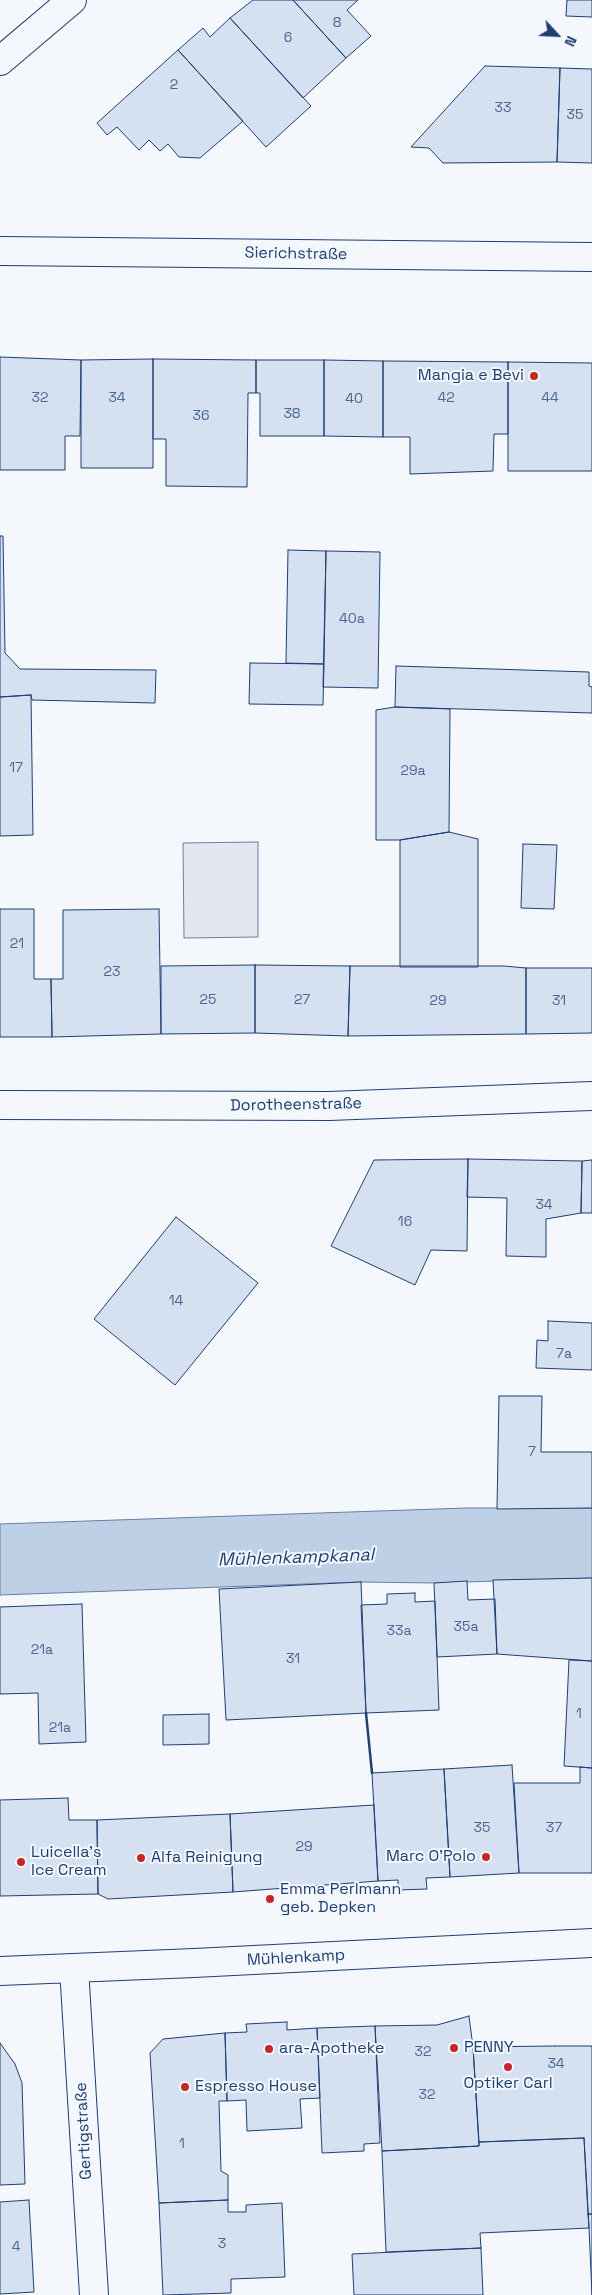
<!DOCTYPE html>
<meta charset="utf-8">
<style>
body{margin:0}
#map{position:relative;width:592px;height:2295px;overflow:hidden;background:#f4f7fb;font-family:"Space Grotesk",sans-serif}
canvas{display:block}
.north{position:absolute;left:532px;top:10px;width:50px;height:50px;-webkit-text-stroke:4px #f4f7fb;paint-order:stroke;rotate:115deg;font-size:14px;font-weight:700;line-height:20px;text-align:center;color:#1d3f73}
.north::after{content:'';display:block;margin:auto;width:18px;height:22px;background:#1d3f73;clip-path:polygon(50% 0,100% 100%,50% 72%,0 100%)}
</style>
<div id="map">
<canvas width="592" height="2295"></canvas>
<div class="north">N</div>
</div>
<script>
const c = document.querySelector('canvas').getContext('2d');
c.lineJoin = 'round';
function fillPath(path, color) { c.fillStyle = color; c.fill(path, 'evenodd'); }
const toPath = rows => new Path2D(rows.map(r => 'M' + r).join(''));
function stroke(path, color, width, dash) { c.strokeStyle = color; c.lineWidth = width; c.lineCap = dash ? 'butt' : 'round'; c.setLineDash(dash || []); c.stroke(path); }
function label(font, color, halo, rows, align = 'center') {
  c.font = font + ' "Space Grotesk",sans-serif'; c.lineWidth = 4; c.setLineDash([]); c.textBaseline = 'middle'; c.strokeStyle = halo; c.fillStyle = color; for (const [text, x, y, turn = 0] of rows) {
    c.save(); c.translate(x, y); c.rotate((+turn || 0) * Math.PI / 180); c.textAlign = isNaN(turn) ? turn : align; if (halo) c.strokeText(text, 0, 0); c.fillText(text, 0, 0); c.restore();
  }
}
const parking = toPath([
 [258,842,258,937,184,938,183,843,258,842]
]);
fillPath(parking, '#e3e8f0');
stroke(parking, '#687fa3', 1);
const water = toPath([
 [466,1508,592,1508,592,1578,434,1583,361,1582,0,1595,0,1524,466,1508]
]);
fillPath(water, '#bed0e5');
stroke(water, '#687fa3', 1);
const building = toPath([
 [253,0,293,0,346,58,303,98,230,18,253,0],
 [293,0,358,0,347,10,371,36,346,58,293,0],
 [567,0,592,0,592,17,566,16,567,0],
 [230,18,311,106,266,147,178,50,203,28,210,37,230,18],
 [178,50,243,121,200,158,179,157,168,144,160,151,149,140,139,150,117,127,107,135,97,123,178,50],
 [485,66,560,68,557,162,443,163,429,148,411,147,485,66],
 [560,68,592,69,592,163,557,162,560,68],
 [0,357,81,360,80,436,65,436,65,470,0,470,0,357],
 [153,359,153,468,81,468,81,360,153,359],
 [153,359,256,360,256,393,248,393,247,487,166,486,166,439,153,439,153,359],
 [256,360,324,360,324,436,260,436,260,393,256,393,256,360],
 [324,360,383,361,383,437,324,436,324,360],
 [383,361,508,362,508,434,494,434,493,471,410,474,410,437,383,437,383,361],
 [508,362,592,363,592,471,508,471,508,362],
 [0,536,3,536,5,653,20,669,156,670,155,703,32,700,31,695,0,697,0,536],
 [288,550,326,551,324,664,286,663,288,550],
 [326,551,380,552,378,688,323,687,326,551],
 [250,663,324,664,323,705,249,704,250,663],
 [396,666,589,672,589,686,592,687,592,713,395,707,396,666],
 [31,695,33,835,0,836,0,697,31,695],
 [395,707,450,709,449,832,400,840,376,840,376,710,395,707],
 [449,832,478,839,478,967,400,967,400,840,449,832],
 [523,844,557,845,554,909,521,908,523,844],
 [0,909,34,909,34,979,51,979,52,1037,0,1037,0,909],
 [159,909,161,1034,52,1037,51,979,63,979,63,910,159,909],
 [255,965,350,966,348,1036,255,1033,255,965],
 [255,965,255,1033,161,1034,161,966,255,965],
 [350,966,504,966,526,968,526,1034,348,1036,350,966],
 [526,968,592,968,592,1033,526,1034,526,968],
 [468,1159,467,1251,431,1250,415,1285,331,1246,374,1160,468,1159],
 [468,1159,582,1161,581,1213,546,1219,546,1257,506,1256,507,1198,467,1197,468,1159],
 [592,1160,592,1213,581,1213,582,1161,592,1160],
 [176,1217,258,1283,175,1385,94,1319,176,1217],
 [548,1321,592,1323,592,1370,536,1368,537,1340,548,1341,548,1321],
 [499,1396,542,1396,541,1452,592,1452,592,1508,497,1509,499,1396],
 [592,1578,592,1661,497,1654,493,1580,592,1578],
 [467,1581,468,1600,495,1599,497,1654,437,1657,434,1583,467,1581],
 [361,1582,366,1713,226,1720,219,1589,361,1582],
 [415,1593,415,1602,435,1601,439,1710,366,1713,361,1605,387,1604,387,1594,415,1593],
 [82,1604,86,1742,39,1744,38,1693,0,1694,0,1607,82,1604],
 [569,1660,592,1661,592,1768,564,1766,569,1660],
 [209,1714,209,1744,163,1745,163,1715,209,1714],
 [512,1765,519,1873,450,1877,444,1769,512,1765],
 [580,1767,592,1768,592,1873,519,1873,514,1783,580,1783,580,1767],
 [444,1769,450,1877,426,1878,427,1889,398,1890,398,1880,378,1881,372,1773,444,1769],
 [68,1798,69,1820,97,1820,98,1894,0,1896,0,1800,68,1798],
 [374,1805,378,1881,233,1892,230,1814,374,1805],
 [230,1814,233,1892,108,1899,98,1894,97,1820,230,1814],
 [469,2016,473,2047,479,2146,382,2151,375,2026,437,2025,469,2016],
 [287,2022,287,2030,317,2028,320,2098,300,2099,302,2128,247,2131,246,2100,227,2101,225,2033,247,2032,246,2024,287,2022],
 [375,2026,380,2143,364,2144,364,2151,322,2153,317,2028,375,2026],
 [225,2033,227,2101,219,2101,221,2171,228,2175,228,2200,159,2203,150,2053,163,2039,225,2033],
 [0,2043,15,2064,22,2083,25,2184,0,2185,0,2043],
 [555,2046,592,2046,592,2214,588,2214,584,2138,479,2142,473,2047,555,2046],
 [584,2138,589,2228,480,2233,481,2248,386,2252,382,2151,479,2146,479,2142,584,2138],
 [29,2200,34,2292,0,2294,0,2202,29,2200],
 [228,2200,228,2212,246,2212,246,2205,282,2203,285,2277,231,2279,231,2293,163,2295,159,2203,228,2200],
 [588,2214,592,2214,592,2295,589,2228,588,2214],
 [481,2248,483,2295,354,2295,352,2254,481,2248]
]);
fillPath(building, '#d5e0f0');
stroke(building, '#1d3f73', 1);
const street = toPath([
 [0,61,72,0],
 [0,1105,329,1106,592,1096]
]);
const secondary = toPath([
 [0,251,592,257],
 [74,1968,94,2295],
 [0,1971,194,1963,592,1943]
]);
stroke(street, '#1d3f73', 30);
stroke(secondary, '#1d3f73', 30);
stroke(street, '#f4f7fb', 28);
stroke(secondary, '#f4f7fb', 28);
stroke(toPath([
 [366,1713,372,1773]
]), '#1d3f73', 2.5);
for (const [x, y, r, color] of [
 [534,376,5,"#c62828"],
 [486,1857,5,"#c62828"],
 [141,1858,5,"#c62828"],
 [21,1862,5,"#c62828"],
 [270,1899,5,"#c62828"],
 [454,2048,5,"#c62828"],
 [269,2049,5,"#c62828"],
 [508,2067,5,"#c62828"],
 [185,2087,5,"#c62828"]
]) { const dot = new Path2D(); dot.arc(x, y, r, 0, 2 * Math.PI); c.fillStyle = color; c.fill(dot); stroke(dot, '#f4f7fb', 2); }
label('14px', '#4b6792', null, [
 ["8",337,23],
 ["6",288,38],
 ["2",174,85],
 ["33",503,108],
 ["35",575,115],
 ["32",40,398],
 ["34",117,398],
 ["42",446,398],
 ["44",550,398],
 ["40",354,399],
 ["38",292,414],
 ["36",201,416],
 ["40a",352,619],
 ["17",16,768],
 ["29a",413,771],
 ["21",17,944],
 ["23",112,972],
 ["25",208,1000],
 ["27",302,1000],
 ["29",438,1001],
 ["31",559,1001],
 ["34",544,1205],
 ["16",405,1222],
 ["14",176,1301],
 ["7a",564,1354],
 ["7",532,1452],
 ["35a",466,1627],
 ["33a",399,1631],
 ["21a",42,1650],
 ["31",293,1659],
 ["1",579,1714],
 ["21a",60,1728],
 ["35",482,1828],
 ["37",554,1828],
 ["29",304,1847],
 ["32",423,2052],
 ["34",556,2064],
 ["32",427,2095],
 ["1",182,2144],
 ["3",222,2244],
 ["4",16,2247]
]);
label('16px', '#1d3f73', '#f4f7fb', [
 ["Sierichstraße",296,254,1],
 ["Dorotheenstraße",296,1105,-1],
 ["Mühlenkamp",296,1958,-3],
 ["Gertigstraße",84,2131,-93]
]);
label('16px', '#1d3f73', '#f4f7fb', [
 ["Mangia e Bevi",524,376,"right"],
 ["Luicella's",31,1853],
 ["Ice Cream",31,1871],
 ["Marc O'Polo",476,1857,"right"],
 ["Alfa Reinigung",151,1858],
 ["Emma Perlmann",280,1890],
 ["geb. Depken",280,1908],
 ["PENNY",464,2048],
 ["ara-Apotheke",279,2049],
 ["Optiker Carl",508,2084,"center"],
 ["Espresso House",195,2087]
], 'left');
label('italic 18px', '#1d3f73', '#f4f7fb', [
 ["Mühlenkampkanal",296,1558,-2]
]);
</script>
